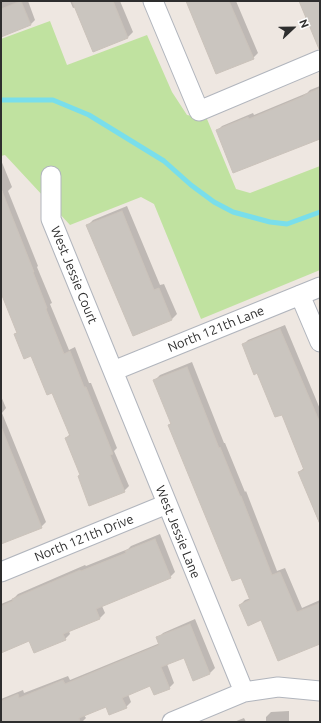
<!DOCTYPE html>
<style>
body{margin:0}
#map{position:relative;width:321px;height:723px;overflow:hidden;background:#eee7e1;font-family:Ubuntu,sans-serif}
canvas{display:block}
.frame{position:absolute;inset:0;border:2px solid #2e2e2e;pointer-events:none}
.north{position:absolute;left:273px;top:8px;width:40px;height:40px;-webkit-text-stroke:3px #fff;paint-order:stroke;rotate:68deg;font-size:11px;font-weight:700;line-height:16px;text-align:center;color:#2e2e2e}
.north::after{content:'';display:block;margin:auto;width:14px;height:18px;background:#2e2e2e;clip-path:polygon(50% 0,100% 100%,50% 72%,0 100%)}
</style>
<div id="map">
<canvas width="321" height="723"></canvas>
<div class="frame"></div>
<div class="north">N</div>
</div>
<script>
const c = document.querySelector('canvas').getContext('2d');
c.lineJoin = 'round';
function fillPath(path, color) { c.fillStyle = color; c.fill(path, 'evenodd'); }
const toPath = rows => new Path2D(rows.map(r => 'M' + r).join(''));
function stroke(path, color, width, dash) { c.strokeStyle = color; c.lineWidth = width; c.lineCap = dash ? 'butt' : 'round'; c.setLineDash(dash || []); c.stroke(path); }
function label(font, color, halo, rows, align = 'center') {
  c.font = font + ' Ubuntu,sans-serif'; c.lineWidth = 4; c.setLineDash([]); c.textBaseline = 'middle'; c.strokeStyle = halo; c.fillStyle = color; for (const [text, x, y, turn = 0] of rows) {
    c.save(); c.translate(x, y); c.rotate((+turn || 0) * Math.PI / 180); c.textAlign = isNaN(turn) ? turn : align; if (halo) c.strokeText(text, 0, 0); c.fillText(text, 0, 0); c.restore();
  }
}
fillPath(toPath([
 [50,21,67,65,147,35,172,92,187,115,207,119,236,189,250,193,320,166,320,270,201,319,154,204,141,197,70,225,5,155,1,156,1,39]
]), '#c0e2a0');
fillPath(toPath([
 [1,1,28,1,35,20,30,25,1,36],
 [70,1,120,1,133,32,128,37,94,51,76,7,73,8],
 [187,1,236,1,258,53,253,58],
 [320,86,320,138,217,131,222,126,253,113,254,115,307,93,310,90],
 [1,160,12,187,8,191,38,266,37,267,52,303,50,304,69,350,75,347,89,383,91,383,117,448,114,451,129,486,124,491,79,476,81,474,66,438,70,434,53,391,32,355,15,334,18,332,1,288],
 [127,206,160,285,164,284,177,314,172,319,88,225,93,220],
 [285,325,320,409,320,525,299,472,304,468,282,413,243,345,248,340],
 [192,362,224,443,225,443,245,492,246,491,277,571,285,568,302,608,320,600,320,643,262,619,240,605,245,600,251,598,169,425,172,422,155,380,160,375],
 [1,396,6,408,2,413,46,522,41,527,1,543],
 [160,534,175,572,170,577,102,606,105,613,100,618,69,631,70,634,65,639,30,640,1,652,1,604,13,599,18,594,85,565,86,566,128,549,131,546],
 [195,619,215,668,210,673,194,679,185,657,167,664,174,683,169,688,151,685,128,694,131,702,126,707,106,706,84,715,86,718,82,722,1,722,1,699,23,690,24,693,68,676,70,680,160,643,158,638,163,633],
 [289,711,289,722,266,722,266,717,271,712],
 [244,718,246,722,234,722]
]), '#0003');
stroke(toPath([
 [1,100,53,100,89,115,164,161,191,185,214,202,233,212,270,222,287,224,320,212]
]), '#79deeb', 5);
const building = toPath([
 [21,1,31,25,1,37,1,9,21,1],
 [72,1,113,1,128,38,93,52,72,1],
 [186,1,229,1,254,59,216,74,186,1],
 [299,1,320,1,320,49,319,49,299,1],
 [320,88,320,139,233,173,216,130,248,117,249,119,304,96,304,95,320,88],
 [2,191,34,272,33,272,47,308,46,309,64,354,70,351,84,387,86,387,113,454,110,455,125,492,89,506,78,476,80,475,65,438,70,436,52,393,47,395,31,356,24,359,14,334,17,333,1,293,2,191],
 [122,211,154,290,159,288,172,320,133,336,86,225,122,211],
 [280,329,320,423,320,524,298,472,304,470,282,415,275,417,257,373,254,375,242,344,280,329],
 [187,367,219,448,220,447,240,496,241,496,272,575,280,572,297,612,320,603,320,644,278,661,261,620,248,626,239,605,250,600,241,578,232,581,168,425,171,424,153,380,187,367],
 [2,429,42,528,1,544,1,430,2,429],
 [155,539,171,578,96,609,100,619,63,634,66,640,34,653,29,641,1,653,1,606,13,601,12,599,80,570,81,571,126,553,125,551,155,539],
 [190,624,210,674,193,681,184,658,161,667,170,689,154,695,150,686,122,698,127,708,109,715,106,707,79,718,80,722,1,722,1,701,18,694,19,698,63,680,65,684,159,645,156,637,190,624]
]);
fillPath(building, '#cac5bf');
stroke(building, '#cac2ba', 1);
const minor = toPath([
 [153,1,199,111,320,60],
 [51,176,51,219,244,692],
 [300,295,320,342],
 [113,371,320,287],
 [1,572,167,504],
 [172,722,244,692,278,687,320,691]
]);
stroke(minor, '#b1b5bd', 21);
stroke(minor, '#fff', 19);
label('13px', '#2e2e2e', '#fff', [
 ["West Jessie Court",74,275,68],
 ["North 121th Lane",216,329,-22],
 ["West Jessie Lane",178,532,68],
 ["North 121th Drive",84,538,-22]
]);
</script>
